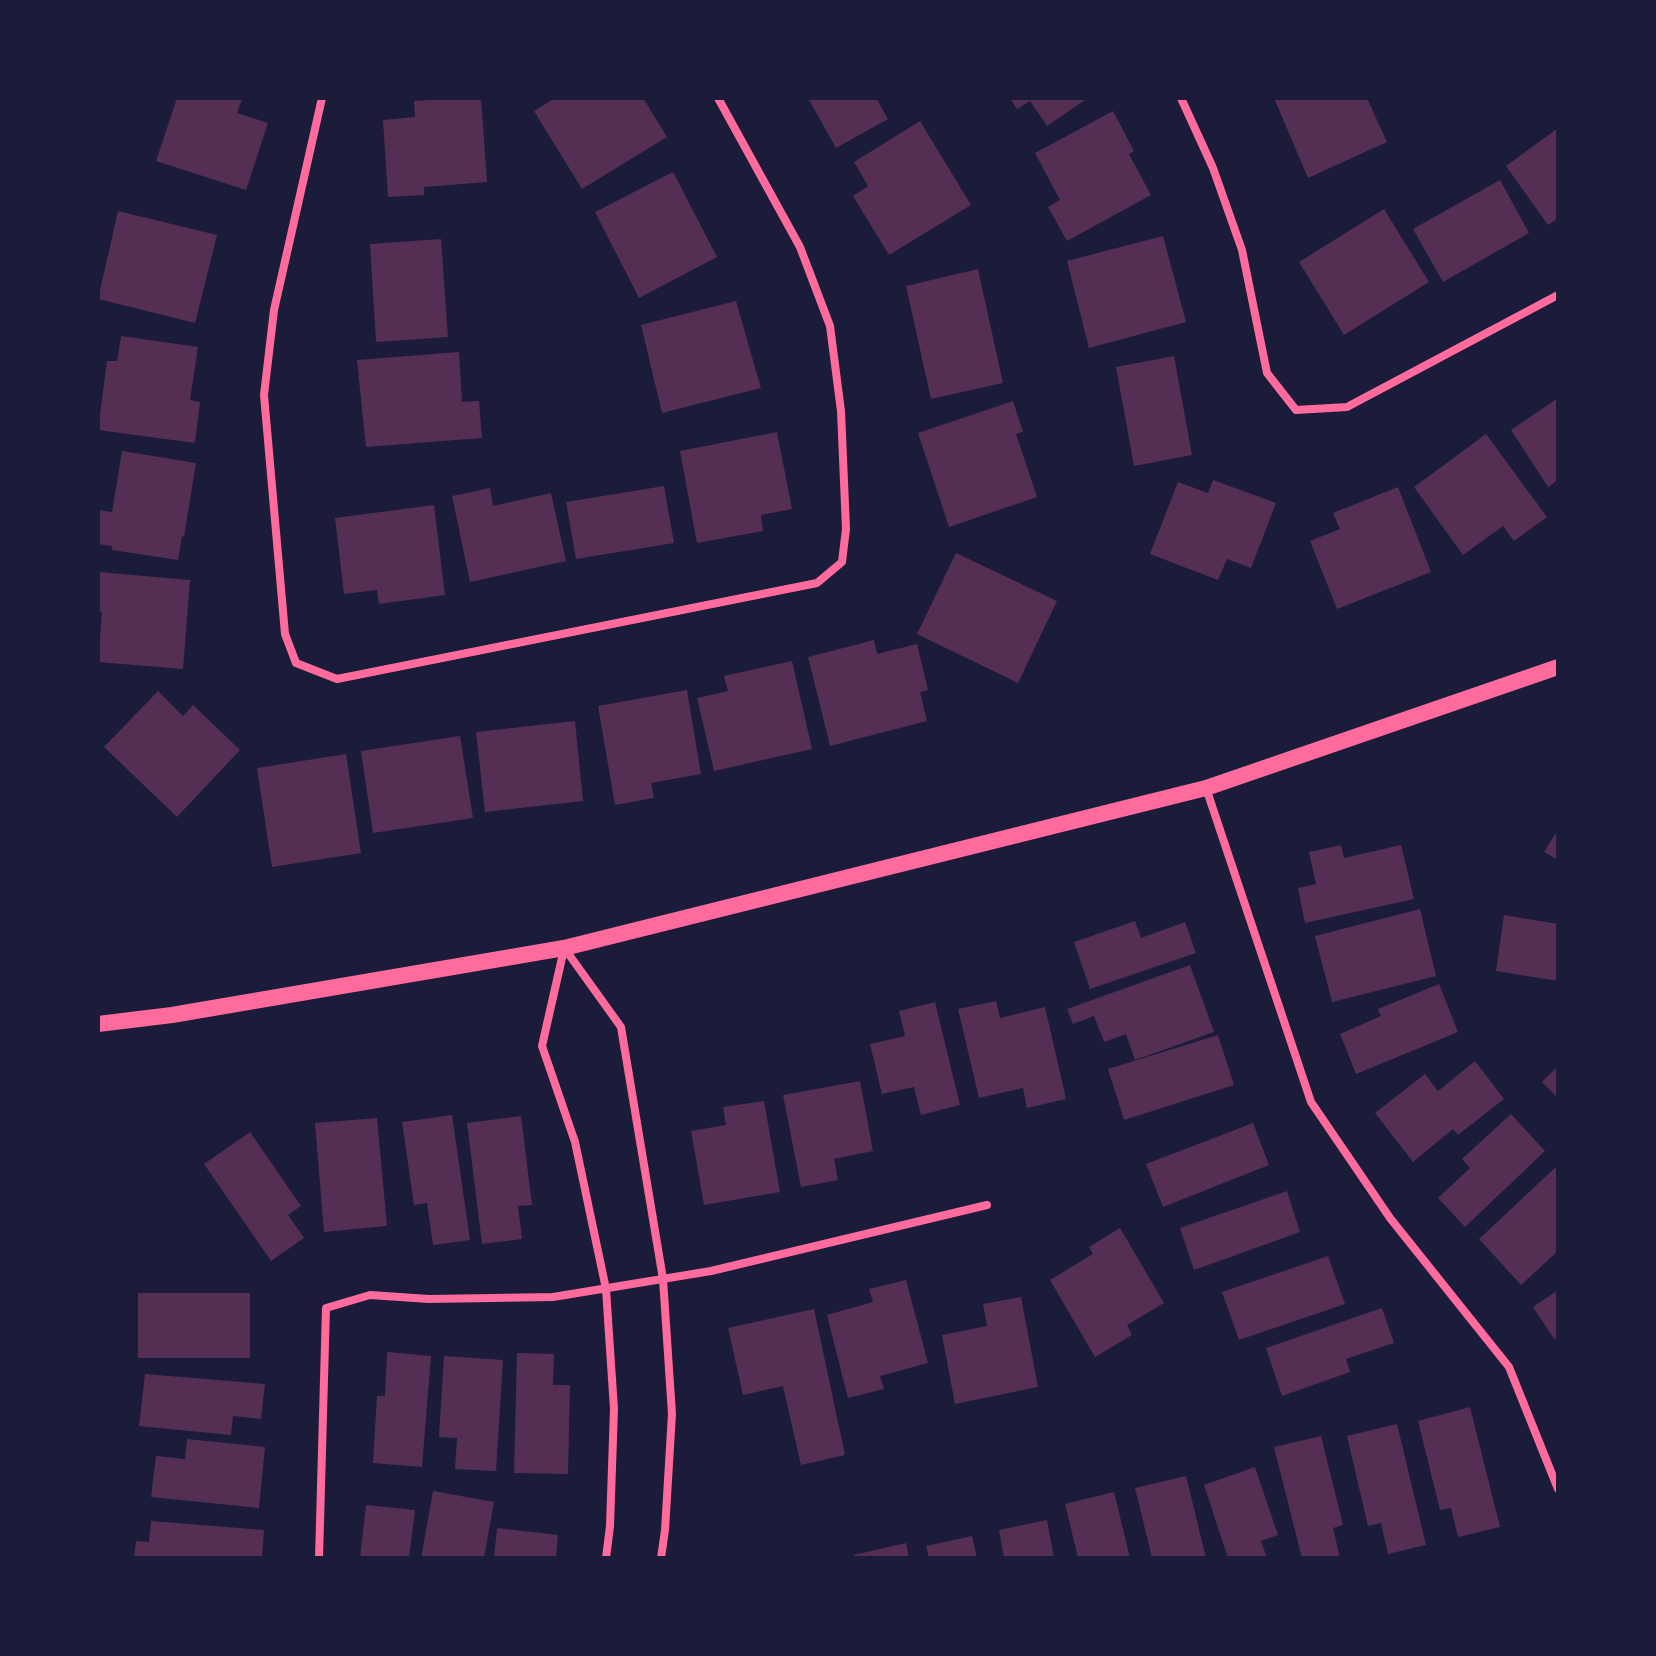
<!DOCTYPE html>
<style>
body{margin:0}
#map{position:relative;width:1656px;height:1656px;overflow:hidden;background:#1b1b3a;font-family:"Times New Roman",serif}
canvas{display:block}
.frame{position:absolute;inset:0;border:100px solid #1b1b3a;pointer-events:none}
</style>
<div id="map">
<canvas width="1656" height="1656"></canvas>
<div class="frame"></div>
</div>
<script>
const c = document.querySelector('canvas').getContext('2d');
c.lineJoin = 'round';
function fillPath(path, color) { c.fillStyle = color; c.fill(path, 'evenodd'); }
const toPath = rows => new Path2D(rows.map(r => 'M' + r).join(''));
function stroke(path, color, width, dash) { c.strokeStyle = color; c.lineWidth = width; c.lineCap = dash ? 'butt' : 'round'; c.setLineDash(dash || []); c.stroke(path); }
fillPath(toPath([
 [177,98,238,98,242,99,237,113,268,123,246,190,156,161],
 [458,98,481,98,487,182,424,187,424,195,388,197,383,120,415,117,414,101],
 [555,98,643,98,667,137,582,189,534,111],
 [808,98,876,98,888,119,836,148],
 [1010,98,1088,98,1047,126,1030,101,1017,109],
 [1274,98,1367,98,1387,142,1308,178],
 [1113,111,1134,151,1129,154,1151,195,1067,241,1048,207,1060,200,1035,153],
 [920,121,971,205,889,255,853,196,868,186,854,162],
 [1558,128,1558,218,1548,225,1506,166],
 [673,172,717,257,639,298,595,212],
 [1500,180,1529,233,1443,282,1413,229],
 [1384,209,1429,282,1344,335,1299,262],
 [118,211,217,235,195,323,98,299],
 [1163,236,1186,322,1089,348,1067,261],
 [441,239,448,337,376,342,370,244],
 [978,269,1003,383,931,399,906,286],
 [736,301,761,388,662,413,641,325],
 [121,336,198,347,190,400,200,402,195,443,98,430,107,361,117,361],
 [459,352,462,402,479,401,482,438,366,447,357,360],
 [1174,356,1192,455,1134,466,1116,367],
 [1558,398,1558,480,1548,487,1511,430],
 [1013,401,1023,432,1016,434,1037,497,949,527,918,433],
 [777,432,792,509,761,515,763,531,697,543,680,451],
 [1486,434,1547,517,1514,541,1503,526,1463,555,1414,487],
 [122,451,196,463,184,537,182,536,178,560,112,550,112,546,98,544,98,510,112,512],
 [1213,480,1276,503,1251,568,1227,559,1218,580,1150,554,1178,482,1208,493],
 [664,486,674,543,576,559,566,502],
 [1398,487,1431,572,1337,609,1310,541,1340,529,1333,513],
 [490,488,493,506,551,493,566,561,470,582,452,496],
 [434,505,445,595,379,604,377,590,344,594,335,518],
 [956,553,1057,601,1018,683,917,634],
 [98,572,190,580,183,669,98,662,102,612,98,611],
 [874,640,877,654,917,644,928,690,920,692,927,721,830,746,808,657],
 [792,661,812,749,714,771,697,698,728,691,724,676],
 [687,690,701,774,651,783,654,798,615,805,598,706],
 [158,691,183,716,193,705,240,750,177,817,104,747],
 [575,721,583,801,485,812,476,732],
 [460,736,473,818,373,833,361,751],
 [346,754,361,853,272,867,257,768],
 [1558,830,1558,860,1544,852],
 [1341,845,1344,858,1401,845,1414,899,1305,923,1298,888,1316,884,1309,852],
 [1420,909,1436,976,1332,1002,1315,936],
 [1504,915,1558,924,1558,981,1496,971],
 [1135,921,1141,938,1185,922,1196,953,1090,989,1074,942],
 [1190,965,1214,1032,1135,1060,1126,1034,1104,1042,1094,1016,1073,1024,1067,1009],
 [1439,984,1458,1032,1356,1074,1340,1034,1381,1016,1378,1009],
 [996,1001,1000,1018,1045,1007,1066,1099,1027,1108,1023,1088,979,1098,958,1009],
 [935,1002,960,1105,921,1115,914,1087,882,1094,870,1044,905,1036,899,1011],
 [1218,1035,1234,1085,1124,1120,1108,1069],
 [1475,1061,1504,1099,1458,1135,1453,1129,1413,1162,1375,1113,1425,1074,1438,1091],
 [1558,1066,1558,1098,1542,1082],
 [860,1081,873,1151,834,1159,838,1180,801,1187,783,1095],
 [764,1101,780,1192,704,1205,691,1131,726,1125,723,1107],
 [1511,1114,1545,1151,1465,1227,1438,1198,1470,1168,1462,1159],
 [452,1115,470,1240,433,1245,427,1203,414,1205,402,1122],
 [521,1116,532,1205,518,1206,522,1239,482,1244,467,1123],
 [377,1118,387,1226,324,1232,315,1123],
 [1253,1123,1269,1165,1163,1207,1146,1164],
 [250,1132,301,1206,288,1215,304,1238,271,1261,204,1164],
 [1558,1165,1558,1251,1521,1285,1479,1239],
 [1287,1191,1300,1232,1194,1270,1180,1228],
 [1120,1228,1164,1303,1127,1325,1132,1335,1095,1357,1050,1280,1093,1254,1089,1247],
 [1328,1256,1345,1304,1239,1340,1222,1292],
 [906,1280,928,1363,880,1376,884,1389,848,1398,827,1315,873,1302,869,1289],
 [1558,1290,1558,1337,1554,1339,1533,1307],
 [138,1293,250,1293,250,1358,138,1358],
 [1021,1297,1038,1387,955,1404,942,1335,987,1326,983,1304],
 [1382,1308,1394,1343,1346,1359,1350,1372,1282,1396,1266,1348],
 [814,1309,845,1455,801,1465,783,1386,743,1395,728,1328],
 [387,1352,431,1356,422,1467,373,1463,377,1396,385,1396],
 [517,1353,554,1354,553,1385,570,1385,568,1474,514,1473],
 [444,1356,503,1360,496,1471,455,1469,457,1438,439,1437],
 [145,1374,265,1384,261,1419,233,1416,231,1435,139,1426],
 [1470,1407,1500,1527,1458,1537,1451,1508,1440,1510,1418,1421],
 [1397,1424,1426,1545,1388,1554,1381,1523,1368,1526,1347,1436],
 [1321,1436,1343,1525,1333,1528,1340,1558,1302,1558,1274,1447],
 [187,1439,265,1447,259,1508,151,1497,156,1456,185,1459],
 [1255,1467,1278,1535,1261,1541,1267,1558,1228,1558,1204,1485],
 [1186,1476,1206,1558,1152,1558,1135,1488],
 [433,1491,494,1502,484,1558,421,1558],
 [1114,1492,1130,1558,1078,1558,1065,1504],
 [366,1505,415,1510,409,1558,360,1558],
 [1047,1520,1054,1558,1004,1558,999,1530],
 [151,1521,264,1530,262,1558,134,1558,136,1541,149,1542],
 [497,1528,558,1535,556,1558,494,1558],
 [972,1536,977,1558,929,1558,926,1546],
 [906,1543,909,1558,855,1558,854,1555]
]), '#542f53');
stroke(toPath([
 [322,98,274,310,264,395,285,634,296,663,337,679,817,583,842,562,846,529,841,411,830,326,800,247,718,98],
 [1181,98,1213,168,1242,250,1267,373,1296,410,1347,407,1558,295],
 [1206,788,1311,1102,1390,1218,1509,1367,1558,1489],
 [564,949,542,1046,575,1142,606,1289,614,1409,610,1526,606,1558],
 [565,949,621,1027,663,1279,672,1414,665,1530,661,1558],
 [319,1558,326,1308,370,1295,429,1299,553,1297,711,1271,987,1205]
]), '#ff6b9d', 8);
stroke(toPath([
 [98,1024,172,1015,564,948,1206,788,1558,667]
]), '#ff6b9d', 16);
</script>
